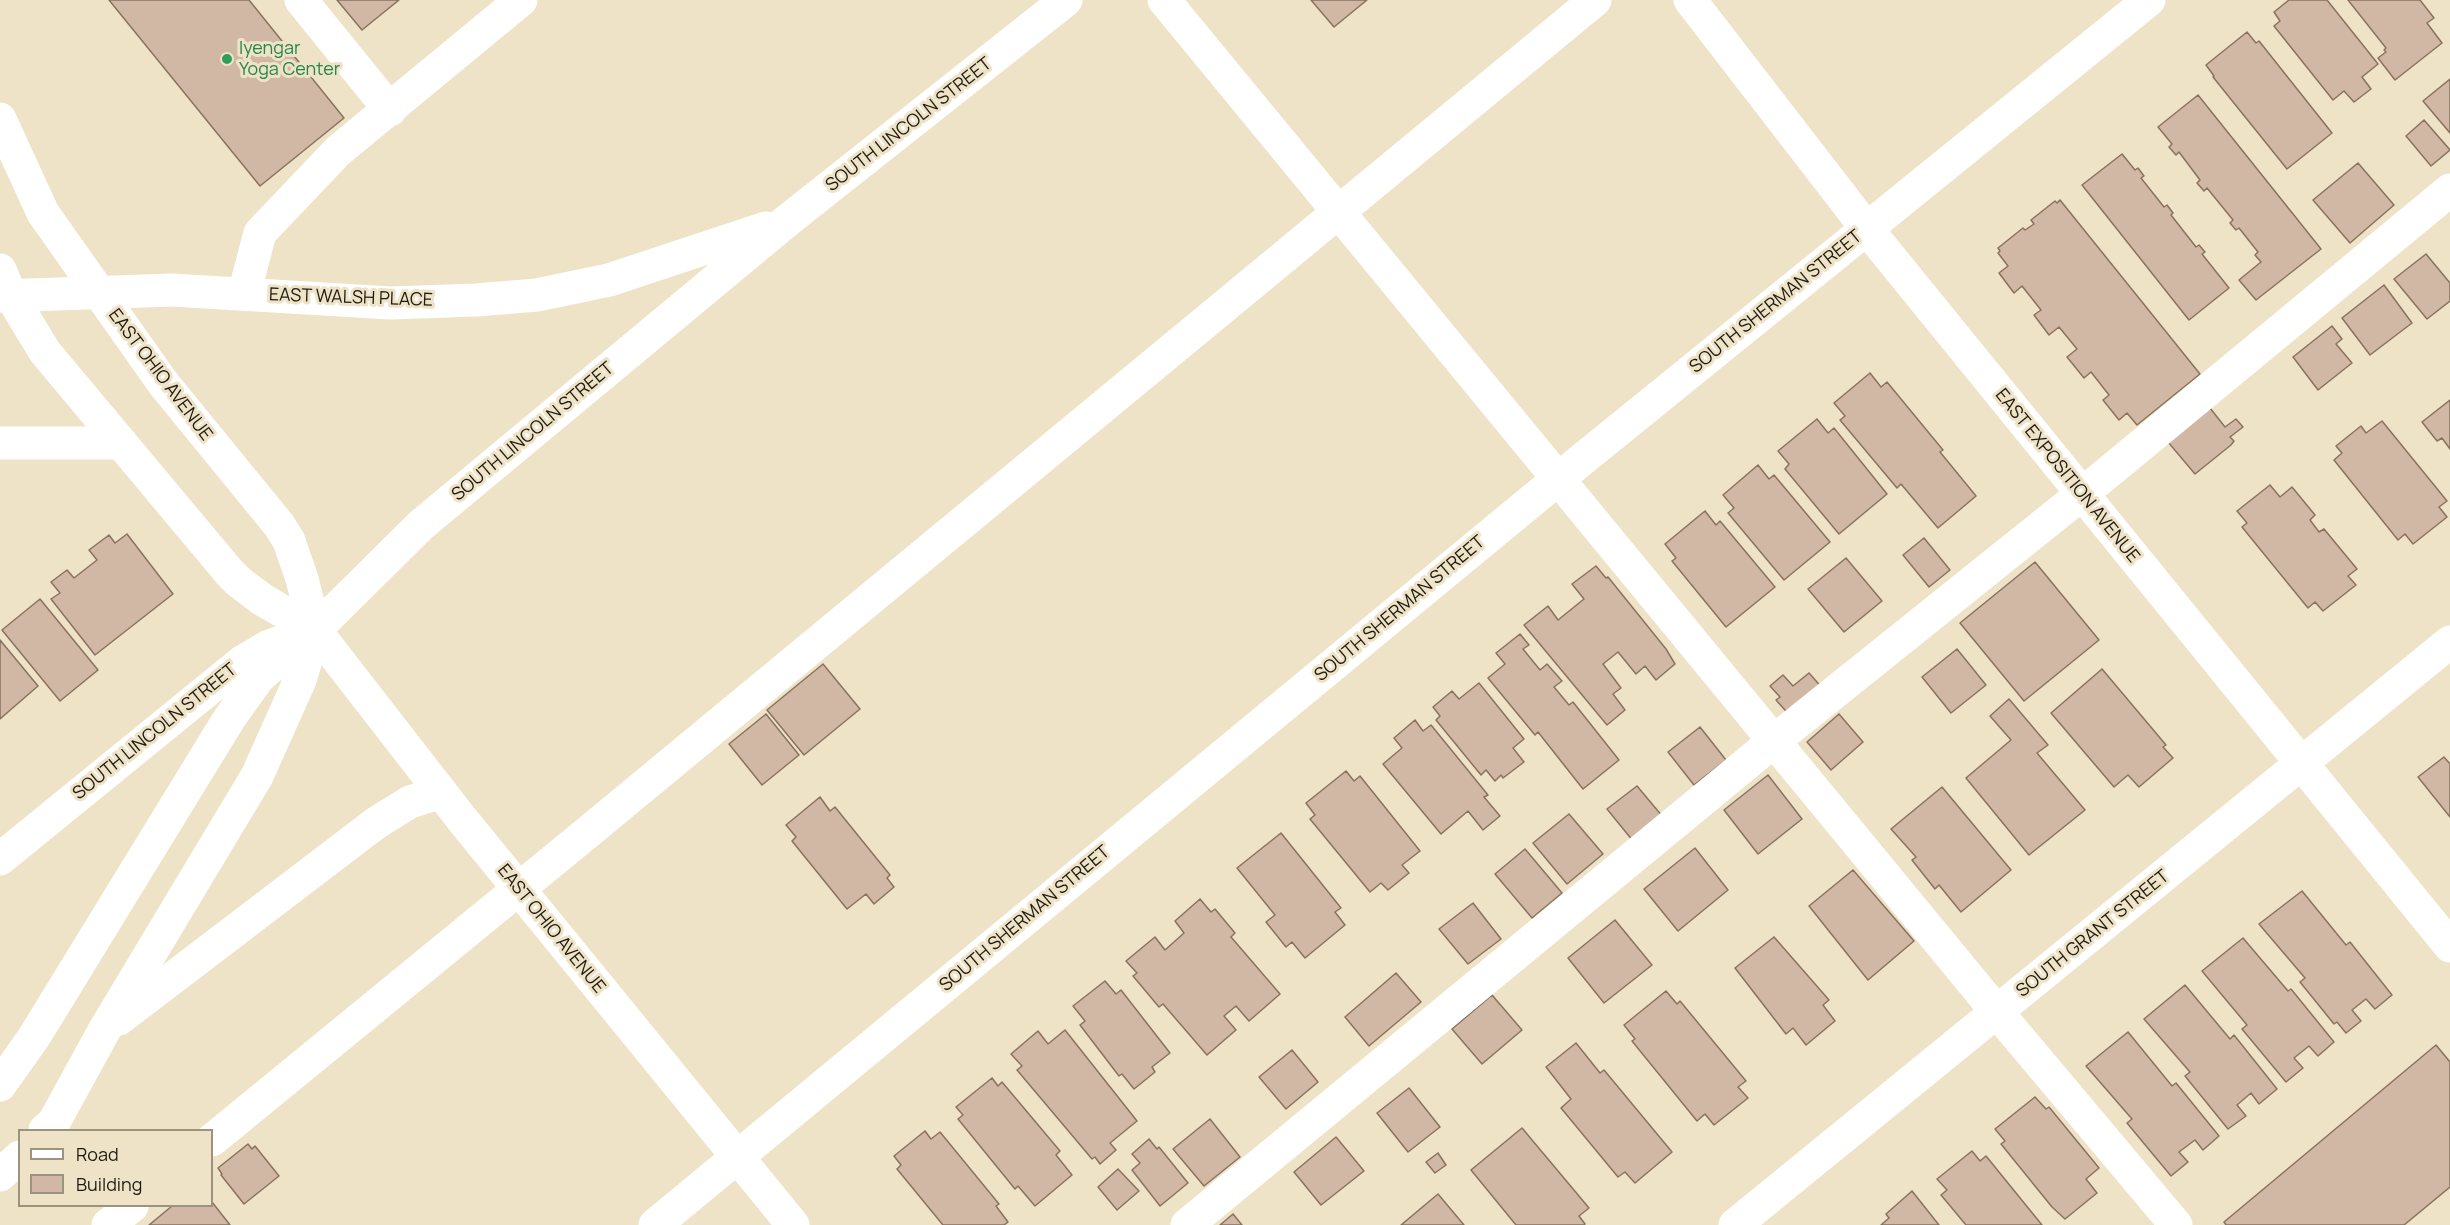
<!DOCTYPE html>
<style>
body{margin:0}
#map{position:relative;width:2450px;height:1225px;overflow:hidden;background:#eee3c7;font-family:Manrope,sans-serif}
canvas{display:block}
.legend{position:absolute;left:18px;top:1129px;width:195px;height:78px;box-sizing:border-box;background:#eee3c7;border:2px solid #9b937e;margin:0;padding:8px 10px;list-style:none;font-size:18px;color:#1e1a10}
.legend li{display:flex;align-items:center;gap:12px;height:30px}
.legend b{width:30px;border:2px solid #9b937e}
</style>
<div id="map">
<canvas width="2450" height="1225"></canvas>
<ul class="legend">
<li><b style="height:8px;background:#fff"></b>Road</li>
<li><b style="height:16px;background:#d1b8a5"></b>Building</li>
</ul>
</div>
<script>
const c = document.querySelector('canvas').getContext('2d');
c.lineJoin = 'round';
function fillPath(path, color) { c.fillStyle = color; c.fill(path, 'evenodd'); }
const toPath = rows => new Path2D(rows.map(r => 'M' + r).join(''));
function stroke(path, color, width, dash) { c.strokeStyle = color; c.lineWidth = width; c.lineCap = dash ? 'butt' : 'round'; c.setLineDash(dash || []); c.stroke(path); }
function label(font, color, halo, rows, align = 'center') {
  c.font = font + ' Manrope,sans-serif'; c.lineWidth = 6; c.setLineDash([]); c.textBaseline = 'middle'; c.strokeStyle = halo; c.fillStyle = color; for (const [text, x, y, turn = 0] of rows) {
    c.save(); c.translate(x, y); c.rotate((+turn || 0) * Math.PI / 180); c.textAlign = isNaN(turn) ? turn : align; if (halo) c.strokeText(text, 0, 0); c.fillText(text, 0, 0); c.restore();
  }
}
const building = toPath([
 [109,0,249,0,344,118,260,186,109,0],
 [337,0,399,0,362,30,337,0],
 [1311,0,1367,0,1334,27,1311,0],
 [2289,0,2327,0,2378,64,2362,77,2371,89,2354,102,2344,91,2333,100,2274,26,2280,21,2274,12,2289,0],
 [2348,0,2420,0,2434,18,2427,23,2442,43,2395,80,2378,58,2386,52,2384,50,2386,48,2348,0],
 [2247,32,2256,43,2259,41,2332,133,2287,169,2213,77,2214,76,2206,65,2247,32],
 [2450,79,2450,133,2423,101,2450,79],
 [2198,95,2321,249,2256,300,2239,280,2261,262,2255,255,2258,252,2239,228,2236,230,2230,223,2233,220,2207,188,2204,191,2197,183,2200,180,2179,152,2176,155,2169,147,2172,144,2158,127,2198,95],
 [2424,120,2450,150,2431,166,2406,136,2424,120],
 [2122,154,2135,170,2138,168,2144,176,2141,178,2164,207,2167,205,2173,213,2171,215,2196,247,2199,245,2205,252,2202,254,2229,288,2189,320,2082,185,2122,154],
 [2358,163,2394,205,2350,243,2313,200,2358,163],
 [2060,200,2200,374,2137,425,2127,413,2119,420,2103,400,2109,395,2091,372,2084,378,2067,357,2077,349,2059,327,2049,335,2034,315,2041,310,2022,286,2014,293,1999,273,2008,266,1998,253,2000,251,1998,248,2023,228,2025,230,2034,224,2031,220,2055,201,2057,203,2060,200],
 [2426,254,2450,283,2450,301,2427,319,2394,279,2426,254],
 [2384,285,2412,323,2370,355,2342,318,2384,285],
 [2332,326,2342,339,2336,344,2352,363,2318,390,2293,357,2332,326],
 [1870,373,1881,387,1887,382,1943,450,1940,452,1976,496,1938,528,1901,484,1897,488,1840,420,1845,416,1834,403,1870,373],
 [2450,400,2450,449,2442,438,2437,441,2422,422,2450,400],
 [2210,408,2225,427,2236,419,2243,427,2230,437,2234,441,2231,445,2195,474,2168,442,2210,408],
 [1817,419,1828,433,1834,428,1887,494,1839,534,1785,469,1789,464,1778,451,1817,419],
 [2382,421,2447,501,2439,507,2447,517,2413,544,2405,534,2398,540,2334,460,2342,453,2336,446,2361,426,2366,433,2382,421],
 [1758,465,1769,479,1774,475,1830,542,1784,580,1728,513,1734,508,1723,495,1758,465],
 [2270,485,2280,497,2292,487,2315,515,2310,520,2319,532,2324,529,2357,569,2348,576,2356,585,2323,611,2315,602,2308,608,2242,527,2247,523,2237,511,2270,485],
 [1705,511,1716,525,1720,521,1775,587,1726,627,1672,561,1676,558,1665,544,1705,511],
 [127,534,173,594,95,655,51,599,60,593,51,582,67,570,74,578,97,560,89,550,109,535,115,543,127,534],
 [1924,538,1950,570,1929,587,1903,555,1924,538],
 [1846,558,1882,601,1844,632,1808,589,1846,558],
 [2035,562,2099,640,2024,701,1960,623,2035,562],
 [1596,566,1606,578,1608,577,1666,649,1675,664,1656,680,1645,666,1636,674,1618,652,1603,664,1621,688,1613,694,1625,710,1607,725,1524,625,1548,606,1558,620,1584,599,1572,584,1596,566],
 [40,599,98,670,60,701,2,630,40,599],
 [1520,634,1529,645,1523,649,1540,670,1547,664,1562,681,1554,687,1569,705,1573,702,1619,760,1583,789,1538,732,1535,735,1488,678,1505,664,1496,653,1520,634],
 [0,640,38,686,0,719,0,640],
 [1957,649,1986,685,1951,713,1922,677,1957,649],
 [823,664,860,709,804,755,767,710,823,664],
 [2102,669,2166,745,2163,747,2173,758,2139,787,2128,775,2114,787,2051,713,2102,669],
 [1809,673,1825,691,1793,719,1776,700,1780,697,1770,686,1783,675,1793,686,1809,673],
 [1479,683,1524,739,1513,748,1524,762,1503,778,1501,775,1495,781,1486,770,1481,775,1436,720,1440,716,1433,707,1452,691,1459,699,1479,683],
 [2009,699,2048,745,2037,753,2085,810,2029,855,1966,778,2011,740,1990,716,2009,699],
 [766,714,799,755,762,785,729,744,766,714],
 [1839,714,1863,742,1831,770,1807,742,1839,714],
 [1415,720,1423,731,1431,725,1488,795,1484,797,1500,816,1483,830,1468,811,1441,834,1383,764,1402,748,1394,738,1415,720],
 [1700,727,1726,760,1694,785,1668,752,1700,727],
 [2444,757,2450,764,2450,817,2418,777,2444,757],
 [1346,771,1354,781,1360,776,1420,851,1402,865,1409,873,1388,890,1381,883,1370,892,1310,819,1315,815,1306,803,1346,771],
 [1768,775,1802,819,1758,854,1724,810,1768,775],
 [1637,786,1663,817,1633,841,1607,809,1637,786],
 [1942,787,2011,870,1961,912,1939,885,1935,889,1912,860,1916,857,1891,829,1942,787],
 [820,797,830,811,835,807,890,875,887,878,894,887,874,904,866,894,847,909,792,841,796,837,786,825,820,797],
 [1569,814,1603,854,1567,884,1533,843,1569,814],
 [1281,833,1341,908,1335,912,1345,925,1305,958,1292,942,1286,947,1266,922,1275,915,1237,868,1281,833],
 [1695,848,1728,890,1678,931,1644,889,1695,848],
 [1525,849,1562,893,1532,918,1495,874,1525,849],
 [1853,870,1914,941,1868,980,1809,906,1853,870],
 [2302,891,2346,945,2350,942,2392,995,2375,1009,2366,999,2352,1010,2361,1021,2346,1033,2337,1022,2334,1024,2300,982,2305,978,2259,924,2302,891],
 [1200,899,1211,912,1215,909,1235,933,1231,937,1280,994,1249,1021,1236,1006,1224,1016,1236,1030,1207,1055,1163,1004,1159,1007,1133,976,1137,973,1126,961,1155,937,1165,950,1184,933,1175,921,1200,899],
 [1473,903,1501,939,1468,964,1439,929,1473,903],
 [1615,920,1652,965,1604,1003,1568,958,1615,920],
 [1774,937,1829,1000,1823,1005,1835,1021,1806,1045,1793,1028,1786,1034,1735,968,1774,937],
 [2243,938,2288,991,2291,989,2334,1042,2318,1056,2309,1046,2294,1058,2303,1068,2286,1082,2242,1029,2247,1025,2202,971,2243,938],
 [1396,973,1421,1002,1369,1046,1345,1017,1396,973],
 [1105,981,1116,994,1121,990,1170,1053,1152,1067,1155,1072,1134,1089,1122,1074,1119,1076,1080,1025,1085,1021,1073,1006,1105,981],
 [2185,985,2230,1039,2234,1035,2277,1089,2259,1104,2251,1093,2237,1105,2246,1116,2228,1129,2185,1076,2190,1072,2144,1019,2185,985],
 [1666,991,1677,1004,1680,1001,1746,1081,1738,1087,1748,1098,1714,1125,1705,1114,1697,1121,1632,1041,1635,1039,1624,1025,1666,991],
 [1492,995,1522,1030,1482,1064,1452,1029,1492,995],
 [1065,1030,1137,1121,1110,1143,1116,1150,1100,1164,1095,1157,1092,1159,1017,1070,1022,1066,1011,1054,1038,1031,1048,1044,1065,1030],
 [2128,1032,2172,1086,2176,1083,2219,1136,2203,1150,2195,1140,2179,1152,2188,1162,2171,1176,2127,1123,2132,1119,2086,1066,2128,1032],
 [1576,1043,1600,1073,1604,1070,1672,1152,1635,1183,1625,1172,1618,1177,1561,1108,1571,1099,1546,1067,1576,1043],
 [2436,1045,2450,1062,2450,1187,2404,1225,2226,1225,2224,1222,2436,1045],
 [1292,1050,1318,1082,1286,1109,1259,1077,1292,1050],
 [992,1078,998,1086,1002,1082,1060,1151,1056,1155,1072,1175,1035,1206,1018,1186,1015,1189,958,1119,963,1115,956,1107,992,1078],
 [1409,1088,1440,1127,1408,1152,1377,1113,1409,1088],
 [2035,1097,2046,1109,2049,1107,2099,1168,2086,1179,2097,1193,2065,1219,2052,1207,2001,1144,2005,1141,1995,1129,2035,1097],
 [1210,1119,1240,1157,1204,1186,1173,1149,1210,1119],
 [1522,1128,1589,1208,1579,1216,1585,1224,1584,1225,1516,1225,1471,1170,1522,1128],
 [925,1131,931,1139,940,1132,999,1204,996,1206,1008,1222,1004,1225,943,1225,897,1169,901,1165,894,1156,925,1131],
 [1336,1137,1364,1171,1321,1205,1294,1172,1336,1137],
 [1149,1139,1157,1149,1159,1147,1188,1183,1160,1206,1132,1170,1140,1163,1132,1154,1149,1139],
 [248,1144,252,1149,255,1146,279,1176,244,1204,221,1175,222,1174,218,1168,248,1144],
 [1972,1151,1980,1161,1986,1156,2042,1225,1966,1225,1941,1195,1947,1190,1937,1179,1972,1151],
 [1438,1153,1446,1165,1435,1173,1426,1162,1438,1153],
 [1118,1169,1139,1191,1117,1210,1098,1187,1118,1169],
 [1912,1191,1939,1225,1881,1225,1889,1218,1886,1214,1912,1191],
 [1438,1194,1464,1225,1401,1225,1438,1194],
 [212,1202,230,1225,149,1225,172,1206,212,1206,212,1202],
 [1233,1214,1242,1225,1220,1225,1233,1214]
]);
fillPath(building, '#d1b8a5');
stroke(building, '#897260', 1.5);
stroke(toPath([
 [301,0,390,110],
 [1164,0,1997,1012,2176,1225],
 [1690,0,1867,229,2450,946],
 [244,294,260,233,338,151,521,0],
 [0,443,121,443],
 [0,859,242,662,269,646,315,630,461,818,793,1225],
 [212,1140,576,842,1595,0],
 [108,1225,132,1206],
 [655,1225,1558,479,2149,0],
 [1187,1225,1774,741,2082,494,2450,190],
 [1735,1225,2450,642]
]), '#fff', 33);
stroke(toPath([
 [0,119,43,213,163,383,279,525,289,541,302,579,315,630],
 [0,270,11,296,45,352,229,572,239,582,263,600,315,630],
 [0,296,172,290,391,303,476,300,537,295,609,280,766,228],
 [315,630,421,525,788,220,1066,0]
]), '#fff', 33);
stroke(toPath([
 [119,1019,376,823,410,802,441,792],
 [0,1085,34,1037,229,719,259,677,315,630],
 [45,1130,54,1122,105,1029,257,776,300,680,315,630],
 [0,1175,20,1157]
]), '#fff', 33);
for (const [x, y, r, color] of [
 [227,59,6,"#2e9e5b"]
]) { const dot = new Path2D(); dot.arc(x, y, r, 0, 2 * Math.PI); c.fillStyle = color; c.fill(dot); stroke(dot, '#eee3c7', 2); }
label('18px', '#27864d', '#eee3c7', [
 ["Iyengar",239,49],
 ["Yoga Center",239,70]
], 'left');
label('18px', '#1e1a10', '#eee3c7', [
 ["SOUTH LINCOLN STREET",909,125,-38],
 ["EAST WALSH PLACE",351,298,2],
 ["SOUTH SHERMAN STREET",1776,302,-39],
 ["EAST OHIO AVENUE",160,375,53],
 ["SOUTH LINCOLN STREET",533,432,-40],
 ["EAST EXPOSITION AVENUE",2067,476,51],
 ["SOUTH SHERMAN STREET",1400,609,-40],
 ["SOUTH LINCOLN STREET",155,732,-39],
 ["SOUTH SHERMAN STREET",1025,919,-40],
 ["EAST OHIO AVENUE",551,929,51],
 ["SOUTH GRANT STREET",2093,934,-39]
]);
</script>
